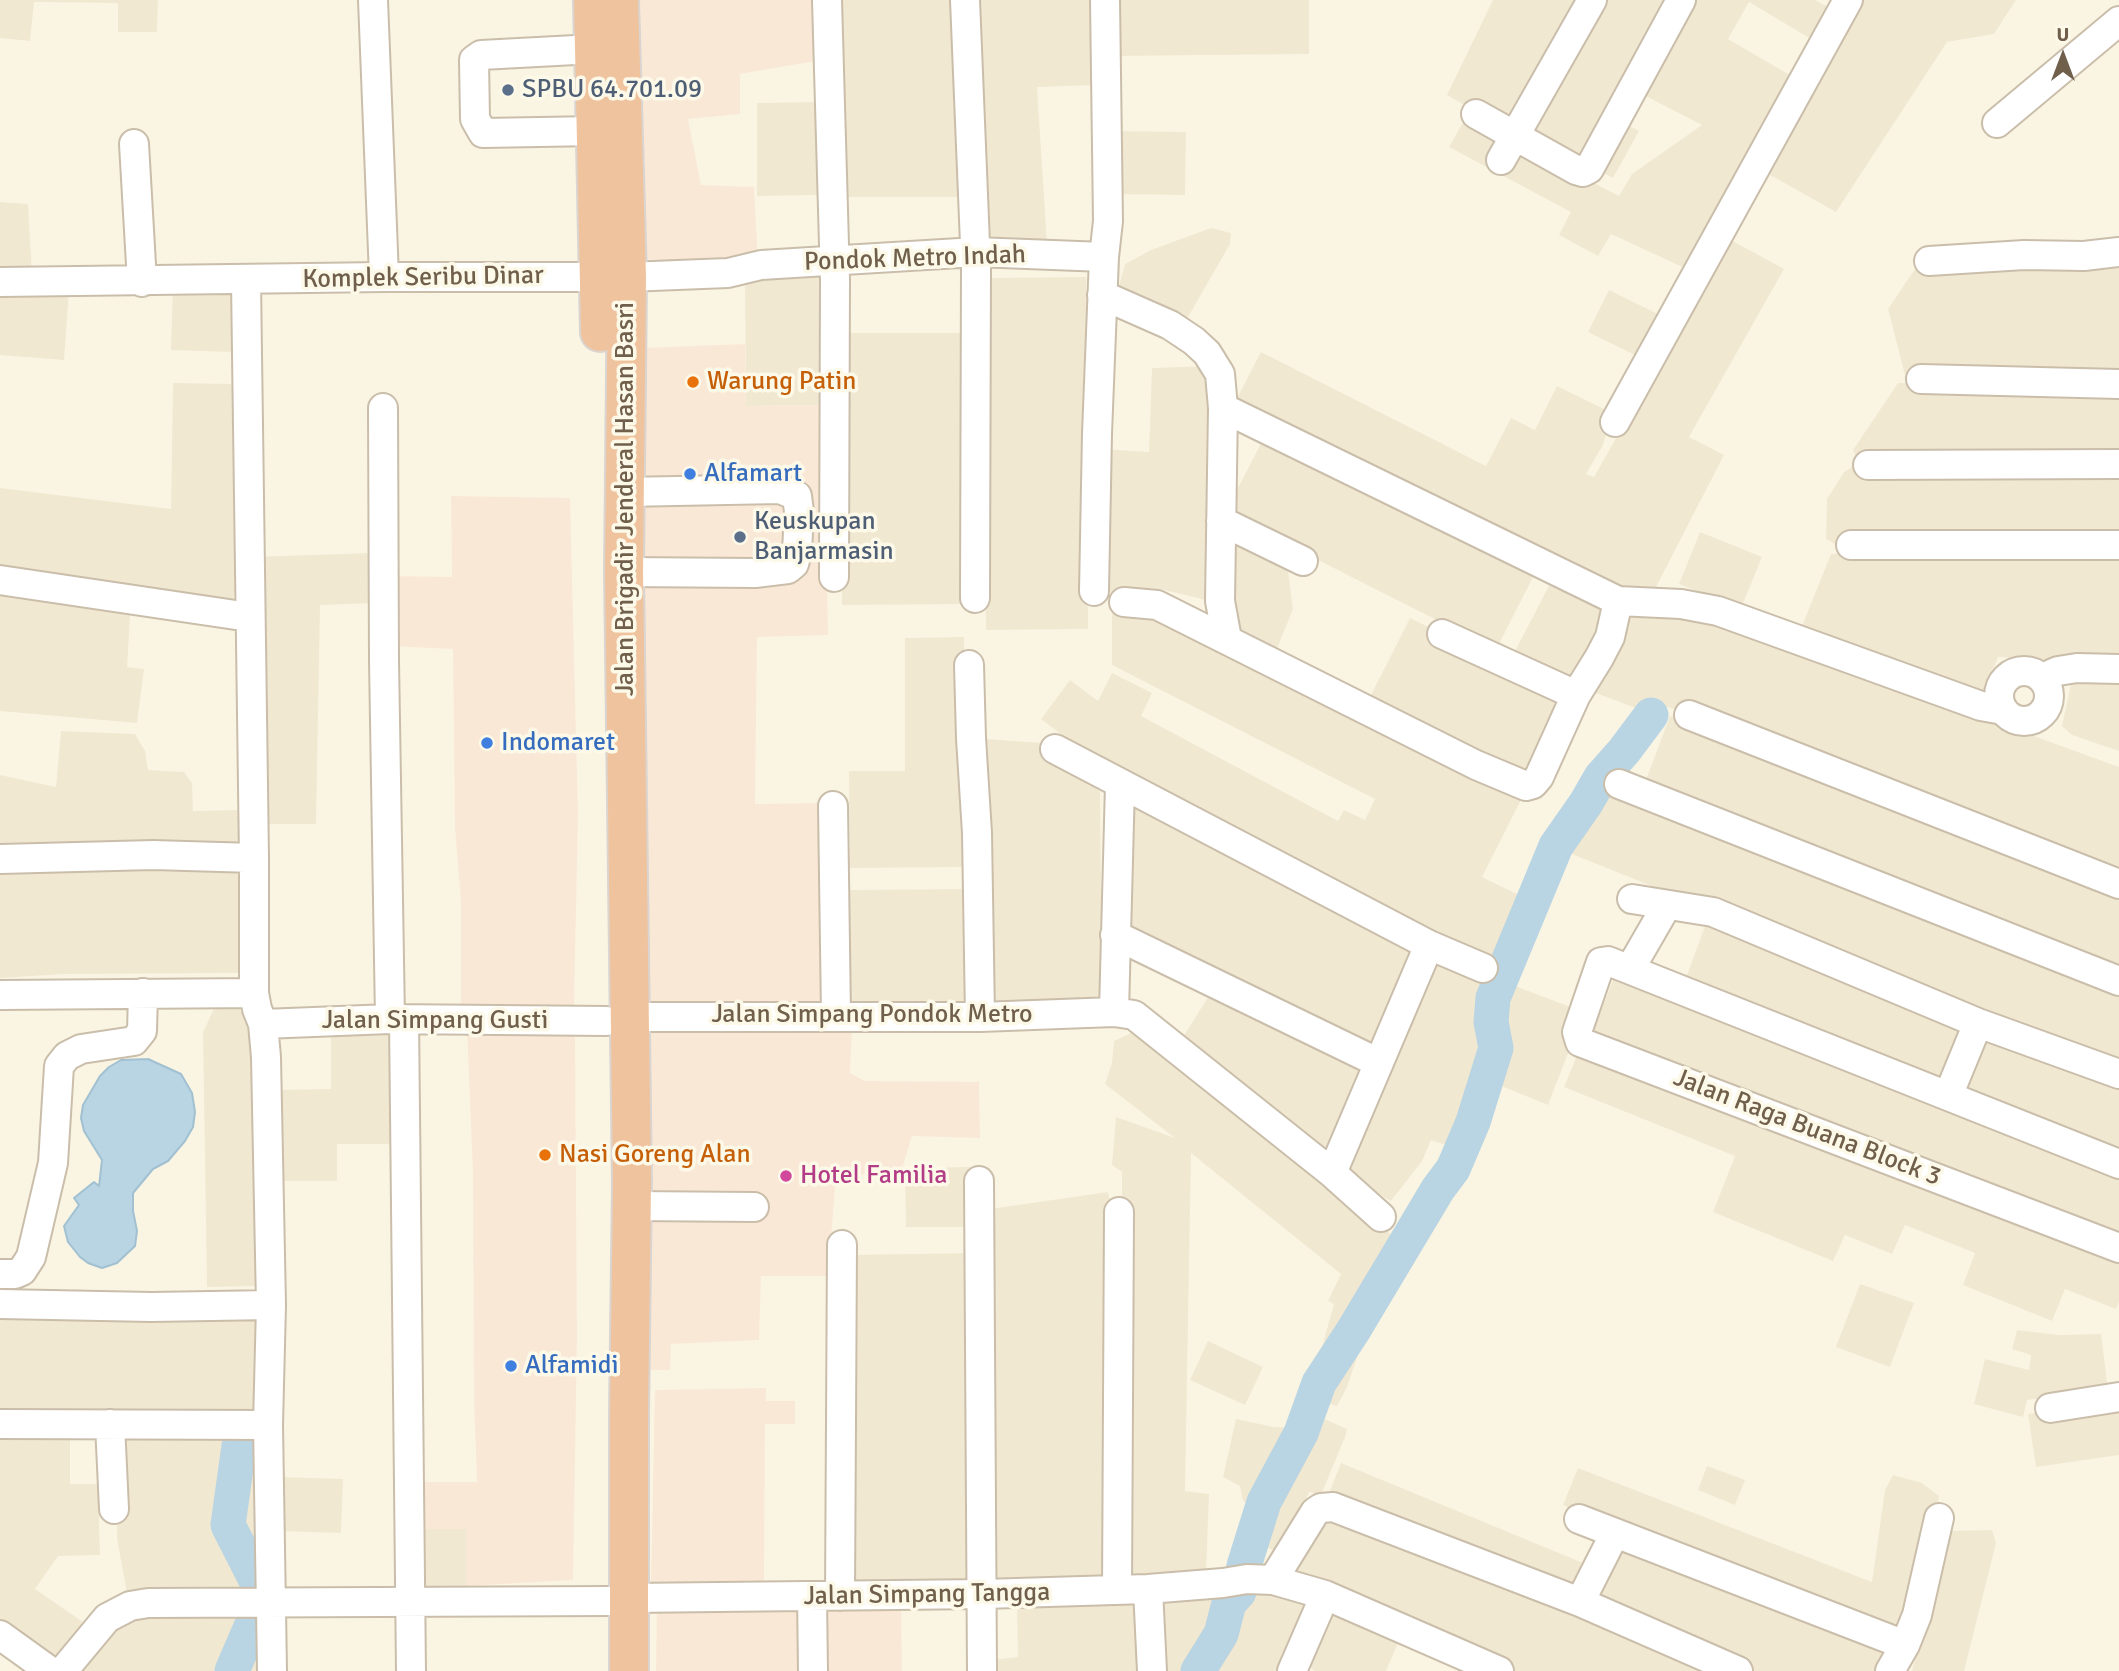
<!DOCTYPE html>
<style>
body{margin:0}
#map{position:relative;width:2119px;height:1671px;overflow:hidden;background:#faf5e3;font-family:Signika,sans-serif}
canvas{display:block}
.north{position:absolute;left:2028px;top:21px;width:70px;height:70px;-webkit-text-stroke:5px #fdf9e9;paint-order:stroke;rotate:0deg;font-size:19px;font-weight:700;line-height:28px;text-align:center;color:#705f4b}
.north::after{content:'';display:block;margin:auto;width:24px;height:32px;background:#705f4b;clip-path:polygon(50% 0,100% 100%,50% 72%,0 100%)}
</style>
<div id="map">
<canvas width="2119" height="1671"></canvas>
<div class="north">U</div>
</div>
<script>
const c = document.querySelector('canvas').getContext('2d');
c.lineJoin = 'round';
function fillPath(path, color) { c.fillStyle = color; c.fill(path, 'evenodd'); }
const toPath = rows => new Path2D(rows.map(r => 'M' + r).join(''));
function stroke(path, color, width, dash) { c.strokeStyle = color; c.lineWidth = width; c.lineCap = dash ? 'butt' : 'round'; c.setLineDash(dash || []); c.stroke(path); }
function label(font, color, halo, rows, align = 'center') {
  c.font = font + ' Signika,sans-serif'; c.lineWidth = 7; c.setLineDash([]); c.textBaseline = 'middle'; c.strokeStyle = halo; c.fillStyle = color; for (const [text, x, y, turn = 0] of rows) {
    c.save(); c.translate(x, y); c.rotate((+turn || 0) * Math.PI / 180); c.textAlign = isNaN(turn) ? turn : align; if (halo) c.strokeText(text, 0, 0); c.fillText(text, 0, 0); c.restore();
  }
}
fillPath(toPath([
 [0,0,158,0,157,32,118,32,118,3,34,2,30,41,0,38],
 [829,0,955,0,964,197,836,197],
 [966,0,1095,0,1096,85,1037,87,1047,244,981,242],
 [1106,0,1309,0,1309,54,1107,56],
 [1493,0,1585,0,1508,130,1447,95],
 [1601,0,1676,0,1613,117,1639,131,1613,178,1528,133],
 [1687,0,1815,0,1832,9,1816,42,1749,2,1728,39,1795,78,1689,270,1611,234,1598,256,1559,235,1571,212,1449,147,1466,117,1619,196,1632,174,1702,125,1636,91],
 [1860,0,2016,0,1994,34,1947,42,1836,212,1763,171],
 [818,102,819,195,757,196,757,103],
 [1111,131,1186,132,1185,195,1110,194],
 [0,202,28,204,32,275,0,273],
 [1211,228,1231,233,1230,244,1184,324,1118,289,1125,264,1151,250],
 [1729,239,1784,269,1689,437,1724,455,1656,587,1609,588,1235,402,1261,352,1486,466,1511,418,1535,430,1557,386,1612,413,1603,445,1586,474,1594,477],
 [2119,258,2119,378,1905,375,1888,309,1915,269,1922,265],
 [823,273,824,405,746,406,745,274],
 [1086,277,1088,629,986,630,984,278],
 [173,283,236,285,234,352,171,350],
 [0,285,69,290,64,360,0,355],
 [1609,290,1662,316,1641,358,1588,332],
 [840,333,967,333,969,604,842,605],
 [1209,366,1217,592,1206,600,1160,589,1100,593,1101,449,1149,452,1152,368],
 [173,383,235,384,236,587,233,600,0,570,0,488,171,509],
 [1898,383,2119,385,2119,462,1857,458,1853,450],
 [1266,434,1536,571,1496,650,1225,513],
 [1852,467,2119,468,2119,542,1837,545,1826,539,1827,499,1844,472],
 [1700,532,1762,557,1741,608,1679,584],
 [1231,542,1286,556,1293,609,1276,651,1237,634],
 [372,553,374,603,320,605,316,824,257,824,250,557],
 [1831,554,2119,555,2119,663,1998,657,1980,701,1800,631],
 [1554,576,1600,599,1608,618,1573,687,1512,657],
 [0,584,131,601,127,667,144,669,137,723,0,711],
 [1143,605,1523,796,1482,877,1529,900,1495,968,1104,767,1041,719,1070,680,1098,701,1112,673,1152,693,1141,716,1338,821,1344,810,1365,820,1375,799,1112,665,1112,607],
 [1701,615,2119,767,2119,874,1996,826,1668,707,1633,707,1593,692,1631,617],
 [1410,618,1571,697,1529,782,1367,703],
 [964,637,968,867,850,868,849,771,905,771,905,638],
 [2073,675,2119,676,2119,751,2072,735,2062,726],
 [1670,716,2119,884,2119,976,1644,785],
 [61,731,135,734,145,751,148,770,184,772,192,783,193,811,237,810,240,832,236,846,0,848,0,775,56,787],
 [986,739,1043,743,1100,792,1102,1003,992,1004,985,747],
 [1606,781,1621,784,2119,984,2119,1072,1574,855,1562,844],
 [1126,800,1416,946,1380,1048,1132,936,1123,921],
 [0,863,238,868,238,973,64,974,0,978],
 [969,889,970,1008,849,1008,848,890],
 [1715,918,2119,1078,2119,1163,1686,978,1705,926],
 [1444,958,1496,983,1492,1031,1495,1043,1458,1149,1431,1140,1422,1161,1391,1201,1361,1184,1350,1171,1353,1150,1434,963],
 [1617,970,2119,1171,2119,1248,1591,1037],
 [1498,986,1515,986,1584,1012,1548,1105,1494,1083,1500,1045,1496,1025],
 [1210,994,1366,1061,1331,1157,1180,1042],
 [225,997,242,1012,252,1031,256,1286,207,1287,203,1032,219,998],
 [331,1028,393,1028,393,1144,337,1144,337,1181,273,1181,273,1090,331,1089],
 [1138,1030,1399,1241,1398,1251,1381,1264,1373,1290,1377,1298,1347,1387,1337,1406,1308,1398,1334,1304,1328,1301,1341,1274,1191,1153,1185,1491,1209,1494,1206,1574,1122,1579,1122,1172,1112,1165,1116,1117,1175,1138,1105,1084,1112,1063,1114,1041],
 [1583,1041,2119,1255,2119,1302,2116,1309,2065,1289,2052,1321,1963,1285,1975,1253,1905,1225,1892,1254,1845,1235,1833,1261,1713,1212,1735,1156,1564,1087],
 [971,1167,972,1227,906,1227,905,1168],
 [1108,1192,1111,1207,1106,1581,1029,1585,992,1579,990,1209],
 [974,1253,969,1585,852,1582,848,1255],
 [1860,1284,1914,1303,1890,1367,1836,1347],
 [0,1311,252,1311,261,1321,261,1409,249,1418,0,1417],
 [2017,1330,2059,1335,2101,1334,2108,1390,2027,1400,2023,1417,1974,1404,1985,1359,2029,1370,2031,1355,2012,1349],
 [1208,1341,1263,1367,1245,1405,1190,1380],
 [2119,1400,2119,1455,2036,1467,2028,1414],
 [1313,1414,1347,1429,1345,1437,1321,1495,1309,1492,1283,1554,1254,1542,1258,1517,1256,1509,1243,1501,1240,1486,1223,1477,1236,1419,1274,1427,1301,1428],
 [0,1431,70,1431,70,1484,98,1484,100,1555,58,1556,35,1589,83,1622,55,1662,0,1624],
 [117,1432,259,1437,256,1541,250,1590,127,1593,117,1538],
 [1341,1463,1588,1565,1573,1600,1327,1498],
 [1707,1466,1745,1480,1735,1505,1698,1490],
 [1578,1468,1872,1582,1885,1490,1893,1475,1922,1483,1939,1496,1936,1517,1908,1619,1890,1631,1868,1628,1563,1505],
 [279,1477,343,1479,341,1533,277,1531],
 [1314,1502,1727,1671,1516,1671,1284,1573],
 [466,1528,466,1586,409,1586,409,1529],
 [1992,1530,1996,1543,1964,1671,1912,1671,1947,1531],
 [1608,1541,1886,1643,1884,1671,1751,1671,1588,1607],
 [1262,1580,1311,1606,1282,1671,1197,1671,1232,1619,1245,1584],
 [1227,1590,1216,1637,1194,1671,985,1671,985,1661,1018,1657,1017,1605],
 [1335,1609,1401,1636,1386,1671,1315,1671,1307,1665],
 [128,1610,258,1616,260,1671,75,1671]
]), '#f1e8d2');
fillPath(toPath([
 [623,0,812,0,815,61,740,74,740,114,688,119,701,185,754,187,758,263,639,259],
 [745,344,746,406,824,405,828,635,757,637,755,804,824,803,829,991,820,1002,652,1007,648,1002,638,553,643,348],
 [451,496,570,498,578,814,574,1005,569,1011,461,1009,461,903,455,827,453,649,389,646,390,576,452,577],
 [852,1026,850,1073,865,1081,979,1082,980,1138,912,1136,901,1172,836,1176,828,1276,761,1276,759,1340,671,1344,670,1370,642,1370,649,1031],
 [568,1027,575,1038,577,1336,573,1580,466,1586,466,1529,409,1529,408,1482,477,1482,474,1400,473,1173,467,1029],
 [766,1388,766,1401,795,1401,795,1424,765,1424,764,1582,651,1582,655,1390],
 [901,1601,902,1671,656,1671,657,1604]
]), '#fae8d7');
const water = toPath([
 [148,1059,181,1074,192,1093,195,1112,193,1127,185,1141,168,1161,153,1169,133,1193,133,1211,137,1231,135,1246,117,1263,102,1268,88,1263,80,1257,68,1242,64,1226,79,1205,74,1198,94,1182,99,1186,102,1160,84,1131,81,1118,83,1105,100,1076,109,1067,121,1060,148,1059]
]);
fillPath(water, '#b9d4e2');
stroke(water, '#a1c1d2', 2);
stroke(toPath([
 [246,1429,239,1446,228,1525,260,1588],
 [232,1671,260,1606],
 [1198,1671,1221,1634,1229,1603,1239,1592,1244,1566,1264,1502,1301,1433,1319,1383,1353,1331,1438,1189,1453,1169,1473,1122,1496,1048,1491,1022,1493,998,1556,846,1586,803,1601,777,1624,751,1651,715]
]), '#b9d4e2', 35);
const minor = toPath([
 [373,0,384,277],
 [827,0,835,280,834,577],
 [965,0,976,268,975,598],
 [594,49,481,55,474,60,475,119,483,133,596,131],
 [1476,114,1576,170,1583,172,1589,169,1681,0],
 [1997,123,2119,21],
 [134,144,142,282],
 [1501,160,1592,0],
 [1929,261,2024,255,2084,256,2119,252],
 [246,281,254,858,254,993,257,1009,263,1024,266,1057,271,1305,268,1425,272,1671],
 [0,282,384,277,627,277,728,273,761,265,976,252,1104,257],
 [1102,295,1170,325,1194,341,1207,353,1220,374,1223,408,1220,601,1227,639],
 [1921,379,2119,384],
 [383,408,384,661,390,1019],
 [1223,408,1618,601,1681,604,1718,611,1981,706,2003,710],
 [1615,422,1848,0],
 [1868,465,2119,464],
 [624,492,780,489,797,496,799,512,797,552,794,564,788,569,755,573,624,572],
 [1221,521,1303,561],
 [1851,545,2119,545],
 [0,580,249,617],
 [1094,591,1097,434,1104,257,1108,221,1105,0],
 [1124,602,1157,605,1476,765,1526,786,1533,784,1539,777,1576,695,1599,658,1610,637,1618,601],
 [1442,634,1576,695],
 [969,665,971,738,977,833,980,1017],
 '1999 696a25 25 0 1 1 50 0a25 25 0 1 1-50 0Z',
 [2042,678,2058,671,2077,668,2119,669],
 [1689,715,2119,884],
 [1055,749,1429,945,1483,968],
 [1120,784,1114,1012,1134,1015,1332,1173,1381,1217],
 [1619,784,2119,981],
 [833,806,836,1015],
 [0,859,153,855,254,858],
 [1632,899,1713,912,1978,1023,2119,1074],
 [1115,935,1379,1063],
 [1630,969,1667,905],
 [0,995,254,993],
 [630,1017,980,1017,1114,1012],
 [404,1019,411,1671],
 [263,1024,390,1019,606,1021],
 [1948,1096,1978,1023],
 [2119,1164,1608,961,1601,962,1577,1032,1580,1042,2119,1248],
 [1332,1173,1429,945],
 [979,1181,982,1671],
 [632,1206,754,1207],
 [0,1274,15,1274,22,1271,31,1257,53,1163,59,1066,67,1056,81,1049,134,1041,142,1031,143,993],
 [0,1304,151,1307,271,1305],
 [2050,1408,2119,1397],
 [0,1424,268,1425],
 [110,1424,114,1509],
 [1579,1519,1905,1645],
 [1273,1580,1315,1512,1321,1508,1333,1507,1580,1602,1738,1671],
 [1148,1589,1152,1671],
 [1117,1590,1119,1212],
 [840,1596,842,1245],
 [812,1597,813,1671],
 [630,1598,983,1594,1148,1589,1223,1583,1247,1579,1273,1580,1325,1595,1499,1671],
 [1580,1602,1614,1535],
 [0,1635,50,1671],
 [63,1671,107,1618,130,1606,148,1603,610,1601],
 [1292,1671,1325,1595],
 [1890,1671,1905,1645,1917,1615,1939,1518]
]);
const highway = toPath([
 [593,0,600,332],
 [619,0,627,277,624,572,632,1184,629,1414,629,1671]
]);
stroke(minor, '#cabeab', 32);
stroke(highway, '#dad5d0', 42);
stroke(minor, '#fff', 28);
stroke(highway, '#efc39e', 38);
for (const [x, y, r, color] of [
 [508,90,7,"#5c6f8a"],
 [693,382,7,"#e8710a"],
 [690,474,7,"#3f7fe0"],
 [740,537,7,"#5c6f8a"],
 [487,743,7,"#3f7fe0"],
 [545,1155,7,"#e8710a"],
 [786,1176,7,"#d1479c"],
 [511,1366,7,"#3f7fe0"]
]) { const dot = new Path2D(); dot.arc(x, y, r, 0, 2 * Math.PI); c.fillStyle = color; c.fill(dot); stroke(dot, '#fdf9e9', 2.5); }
label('26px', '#4e5e75', '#fdf9e9', [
 ["SPBU 64.701.09",522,90],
 ["Keuskupan",754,522],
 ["Banjarmasin",754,552]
], 'left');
label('26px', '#705f4b', '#fdf9e9', [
 ["Pondok Metro Indah",915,259,-2],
 ["Komplek Seribu Dinar",423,278,-1],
 ["Jalan Brigadir Jenderal Hasan Basri",626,499,-90],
 ["Jalan Simpang Pondok Metro",872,1015],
 ["Jalan Simpang Gusti",435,1021],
 ["Jalan Raga Buana Block 3",1807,1128,21],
 ["Jalan Simpang Tangga",927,1595,-1]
]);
label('26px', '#c56008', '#fdf9e9', [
 ["Warung Patin",707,382],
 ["Nasi Goreng Alan",559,1155]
], 'left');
label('26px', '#366cbe', '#fdf9e9', [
 ["Alfamart",704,474],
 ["Indomaret",501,743],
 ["Alfamidi",525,1366]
], 'left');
label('26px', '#b23c85', '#fdf9e9', [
 ["Hotel Familia",800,1176]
], 'left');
</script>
